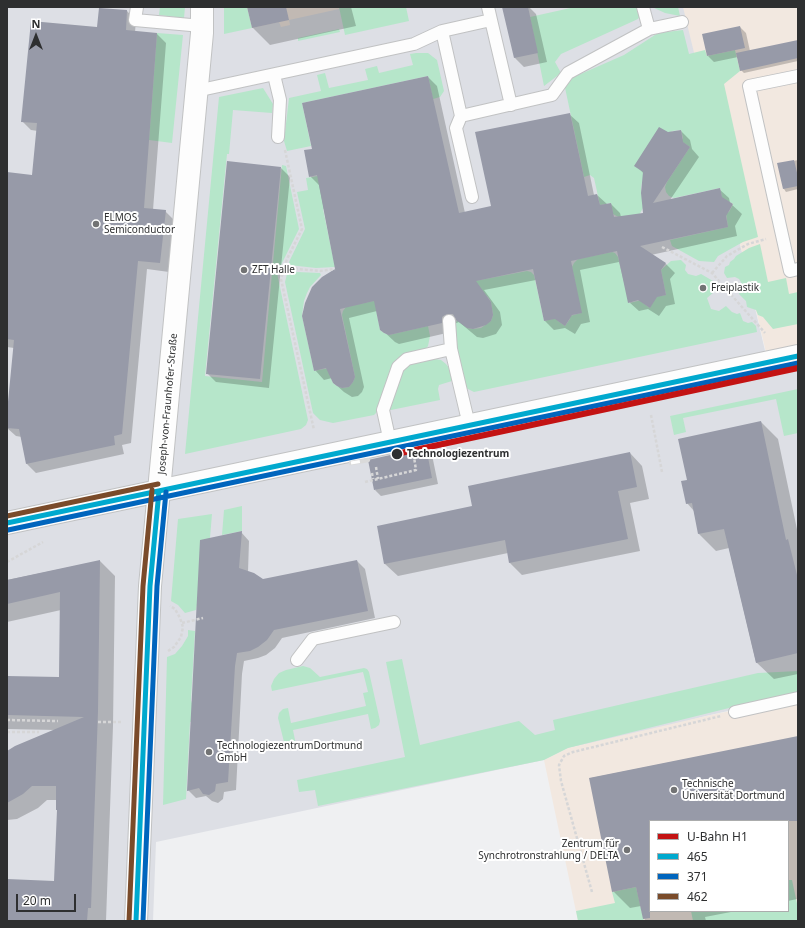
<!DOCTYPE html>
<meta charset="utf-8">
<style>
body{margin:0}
#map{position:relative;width:805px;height:928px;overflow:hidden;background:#eff0f2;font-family:"Noto Sans",sans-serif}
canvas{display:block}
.frame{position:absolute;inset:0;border:8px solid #2e2f30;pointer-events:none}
.legend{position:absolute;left:649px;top:820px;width:140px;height:92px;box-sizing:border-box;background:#fff;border:1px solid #abacac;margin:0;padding:5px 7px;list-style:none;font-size:12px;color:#2e2f30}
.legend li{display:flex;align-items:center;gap:8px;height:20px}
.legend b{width:20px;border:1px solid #abacac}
.north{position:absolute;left:16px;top:16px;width:40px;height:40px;-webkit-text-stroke:3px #fff;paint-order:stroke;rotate:0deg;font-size:11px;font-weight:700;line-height:16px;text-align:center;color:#2e2f30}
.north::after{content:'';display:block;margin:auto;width:14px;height:18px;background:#2e2f30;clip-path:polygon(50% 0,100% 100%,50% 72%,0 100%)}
.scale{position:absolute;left:16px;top:894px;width:60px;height:18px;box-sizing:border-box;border:2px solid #2e2f30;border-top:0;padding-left:5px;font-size:12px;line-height:14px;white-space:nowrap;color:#2e2f30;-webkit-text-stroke:3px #fff;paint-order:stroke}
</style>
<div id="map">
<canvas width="805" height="928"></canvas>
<div class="frame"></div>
<ul class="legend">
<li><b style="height:5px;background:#c31313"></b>U-Bahn H1</li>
<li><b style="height:5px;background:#00a9ce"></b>465</li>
<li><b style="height:5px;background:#0065bd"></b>371</li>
<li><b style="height:5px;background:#7a4b2a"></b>462</li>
</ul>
<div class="north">N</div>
<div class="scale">20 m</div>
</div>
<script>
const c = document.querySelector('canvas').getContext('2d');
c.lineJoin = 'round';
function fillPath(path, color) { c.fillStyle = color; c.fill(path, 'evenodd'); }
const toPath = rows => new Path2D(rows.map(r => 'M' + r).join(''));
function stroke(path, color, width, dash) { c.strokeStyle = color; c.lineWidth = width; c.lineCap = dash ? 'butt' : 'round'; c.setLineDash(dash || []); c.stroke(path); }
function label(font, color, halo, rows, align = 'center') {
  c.font = font + ' "Noto Sans",sans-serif'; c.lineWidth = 4; c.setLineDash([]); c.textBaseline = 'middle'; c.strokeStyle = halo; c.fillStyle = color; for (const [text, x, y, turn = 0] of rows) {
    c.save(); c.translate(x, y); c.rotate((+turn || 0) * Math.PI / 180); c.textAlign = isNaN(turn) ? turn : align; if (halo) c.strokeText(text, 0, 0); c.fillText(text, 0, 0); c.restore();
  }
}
fillPath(toPath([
 [7,7,685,7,766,355,7,517],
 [798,364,798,695,706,716,639,734,568,748,544,760,156,842,153,921,7,921,7,531]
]), '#dddfe5');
fillPath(toPath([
 [247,7,339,7,339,9,289,20,290,25,281,27,279,22,252,28],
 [683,7,798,7,798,363,770,369],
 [798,697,798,921,578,921,544,760,568,748,706,716],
 [650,821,788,821,788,911,650,911]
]), '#f2e8e0');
fillPath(toPath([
 [160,7,185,7,184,18,159,15],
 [224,7,247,7,252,28,224,34],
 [339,7,406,7,409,21,345,35],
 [575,7,638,7,641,14,638,19,561,54,555,62,561,73,544,86,530,17],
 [652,7,678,7,680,16,665,13],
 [339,29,340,32,298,41,298,38],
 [683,30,689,54,705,50,707,56,735,50,740,71,724,84,758,237,743,242,718,256,714,262,699,261,672,246,670,240,728,227,726,213,729,212,733,204,726,200,723,201,720,188,674,198,669,196,666,192,665,187,667,182,690,147,681,141,683,138,681,130,672,131,646,173,642,182,641,188,643,208,638,217,633,215,629,215,622,219,613,214,611,203,600,205,594,178,590,175,584,177,564,83,567,80,624,55,658,33],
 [157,33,183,35,172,143,149,140],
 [416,53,428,53,437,60,444,91,440,97,433,99,428,76,302,103,311,146,287,151,284,141,289,98,321,91,317,75,325,73,329,88,368,80,365,69,377,66,379,73,413,65,410,54],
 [263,88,273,104,272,113,233,110,229,154,227,154,205,376,262,382,282,165,286,166,299,229,277,273,308,420,306,425,301,429,185,454,219,97],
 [318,176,325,208,323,209,335,267,316,268,289,265,289,262,305,229,297,192,308,190,306,178],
 [760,244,768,282,786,278,789,294,798,292,798,324,773,329,763,317,758,315,756,310,747,307,746,301,739,294,742,284,739,279,735,277,727,278,724,273,725,267,729,265,730,262,734,259,736,256,749,248],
 [612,252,615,253,618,257,629,303,642,300,643,303,650,308,653,297,666,295,661,270,671,261,681,260,686,265,685,270,688,274,696,276,701,274,713,281,715,287,714,292,707,298,711,309,719,311,726,306,732,312,737,314,740,313,743,321,748,323,752,322,756,326,757,332,474,392,466,388,452,331,453,327,458,319,467,328,473,329,481,328,491,321,493,315,491,302,488,297,482,293,475,281,527,271,531,272,534,275,544,321,557,318,558,321,565,326,570,319,570,316,581,313,572,267,574,263,578,259],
 [288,270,297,272,320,273,321,275,310,287,307,293,304,301,302,316,314,371,329,368,331,378,333,383,337,386,342,388,349,387,353,382,355,377,342,315,343,311,346,307,378,300,377,314,380,330,384,333,389,335,428,326,430,336,428,346,424,351,406,355,380,406,376,413,374,415,333,423,320,420,313,413,285,282],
 [435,359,441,360,446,364,449,368,452,381,439,385,438,389,440,400,391,410,389,410,399,372,408,365],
 [798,389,798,433,784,436,776,399,683,418,686,432,674,435,670,416],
 [242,506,242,531,222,535,224,510],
 [212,514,210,538,196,610,185,613,178,605,171,601,178,519],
 [188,630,195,631,191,700,197,720,190,722,186,799,163,805,167,657,175,654,182,646,188,636],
 [402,659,420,745,519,721,535,735,555,730,553,720,758,673,798,671,798,694,733,707,568,748,544,760,318,806,315,790,299,792,297,780,405,757,386,662],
 [303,666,310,668,320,677,364,668,367,669,369,672,380,721,379,725,375,728,371,729,368,714,293,730,296,745,291,746,284,742,278,718,279,713,283,709,288,708,291,723,366,706,363,693,368,692,363,672,272,691,271,686,274,679,279,673,286,670],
 [788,880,792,880,798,908,798,921,693,921,691,911,788,911],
 [636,887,644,921,578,921,576,911,615,903,612,892]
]), '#b6e6ca');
fillPath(toPath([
 [248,7,351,7,356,26,270,45,253,28],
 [514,7,529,7,536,14,547,62,524,67,515,58],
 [100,9,127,11,136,21,135,32,157,34,166,43,153,210,165,211,174,220,169,272,147,269,131,443,122,445,124,454,36,473,27,464,22,437,16,436,7,428,14,348,7,347,7,173,33,176,38,131,31,130,22,121,98,28],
 [740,27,746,33,750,51,798,41,798,61,744,73,741,70,738,57,714,62,708,56],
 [428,77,437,86,465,213,492,207,569,114,579,123,594,195,597,195,607,204,611,204,620,213,621,217,644,214,644,174,636,165,667,133,681,131,690,140,692,149,699,157,670,200,719,189,729,198,730,203,742,214,735,226,737,236,651,255,666,264,675,273,670,279,675,304,666,306,659,316,648,309,639,311,629,302,619,262,580,270,590,322,581,324,575,334,565,328,554,330,545,321,536,280,484,290,500,312,502,325,496,334,483,338,477,337,459,322,454,324,451,332,399,344,395,342,381,329,377,311,349,318,364,387,362,392,358,396,352,397,344,392,334,383,332,378,324,380,315,370,336,270,319,185,310,176,313,150],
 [798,160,798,189,786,192,784,189,778,164],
 [281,168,290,177,269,388,216,382,207,373],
 [761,422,778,439,798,534,798,674,774,679,756,662,729,548,716,551,699,534,694,511,687,503,688,481],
 [425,448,432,455,438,484,381,496,375,490],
 [630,453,642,466,649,499,630,503,640,551,522,575,510,563,508,553,398,576,385,564,378,527,473,507],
 [241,532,249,541,248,572,263,580,357,561,365,569,375,618,282,638,275,648,266,655,258,658,244,661,242,674,236,790,224,792,223,799,218,803,212,801,206,796,196,798,188,790],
 [100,561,115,576,113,726,106,921,7,921,7,880,55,882,58,811,57,800,47,800,38,808,17,819,7,820,7,753,56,730,7,729,7,677,60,678,61,610,7,622,7,580],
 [798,737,798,903,797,899,788,901,788,821,650,821,650,911,736,911,705,917,706,921,645,921,641,906,630,908,613,891,591,778]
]), '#0003');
fillPath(toPath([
 [247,7,286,7,289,20,252,28],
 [502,7,528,7,538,53,514,58],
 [99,8,127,10,126,30,157,33,144,208,166,210,160,263,138,261,122,434,114,436,115,445,26,464,19,429,7,428,7,412,14,340,7,339,7,172,32,175,37,123,21,122,31,21,97,27],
 [740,26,745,48,707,56,702,34],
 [798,40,798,58,740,71,736,53],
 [428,76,459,213,491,206,475,132,570,113,588,196,597,194,600,205,611,203,614,217,643,213,641,193,643,172,634,166,659,127,668,132,681,130,683,142,690,147,653,203,720,188,722,197,733,204,726,216,728,227,640,246,666,263,661,270,666,295,657,297,650,308,638,300,628,303,617,251,571,261,582,313,572,315,565,326,555,319,544,321,533,269,476,281,491,302,493,315,491,321,486,325,473,329,467,328,456,320,453,314,449,314,445,315,442,317,442,323,389,335,384,333,380,330,374,301,340,309,355,377,353,382,349,387,342,388,337,386,333,383,326,368,314,371,302,316,305,303,312,287,322,277,335,269,317,175,309,177,304,150,312,149,302,103],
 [794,160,798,177,798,186,783,189,777,163],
 [227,161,281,167,260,379,206,374],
 [761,421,786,540,788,539,798,579,798,653,756,663,724,529,698,534,692,503,686,504,681,481,687,480,678,439],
 [426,447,432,478,374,490,368,460],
 [630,452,637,487,618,491,628,539,509,563,505,540,384,564,377,526,472,506,468,486],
 [242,531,239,568,254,573,263,579,357,560,368,611,274,630,267,640,258,647,250,651,237,653,235,666,228,782,216,784,215,791,209,795,203,794,199,788,187,791,200,540],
 [100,560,98,711,91,908,88,908,87,921,7,921,7,879,54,881,57,810,56,810,56,786,32,786,23,794,7,803,7,751,15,746,84,717,7,715,7,676,59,677,60,592,7,604,7,580],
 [798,736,798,821,650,821,650,918,643,919,636,887,612,892,589,778]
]), '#979aa8');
const lane = toPath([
 [137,7,135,20,202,26],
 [643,7,649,29],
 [491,20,511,105],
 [442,31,461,116,552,95,568,73,649,29,682,22],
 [274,75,280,100,278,137],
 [798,76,749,86,790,271,798,269],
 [196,91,414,44,442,31,491,20,488,7],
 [461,116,456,128,472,197],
 [449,321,451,349,469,425],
 [390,442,383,410,398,367,407,359,451,349],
 [297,660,313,639,394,622],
 [735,712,798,698]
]);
const street = toPath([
 [136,921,150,586,202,33,202,7]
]);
const secondary = toPath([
 [7,523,798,356]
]);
stroke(lane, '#c1c2c3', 14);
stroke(street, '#c1c2c3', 24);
stroke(secondary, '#c1c2c3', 24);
stroke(toPath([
 [285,150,302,229,287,259,281,279,314,430],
 [662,247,712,273,765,333],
 [285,267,298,269,320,271,335,269],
 [712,273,727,256,748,244,766,239],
 [651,415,662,472],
 [376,467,378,479],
 [372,473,373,479],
 [365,482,416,470,414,457],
 [7,562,43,542],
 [182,623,203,618],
 [168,651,174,647,181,637,183,627,180,618,175,609,170,606],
 [7,720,58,721],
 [98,722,123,722],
 [7,732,39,732],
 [592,892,561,781,559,765,564,756,573,752,721,716]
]), '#d6d6d7', 2.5, [3, 2]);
stroke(lane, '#fdfdfd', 12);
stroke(street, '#fdfdfd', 22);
stroke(secondary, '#fdfdfd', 22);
const rail = toPath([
 [351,463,368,460]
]);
stroke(rail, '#dadada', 4.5);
stroke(rail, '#fff', 3, [9]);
stroke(toPath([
 [7,523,798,356],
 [136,921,150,586,159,491]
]), '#00a9ce', 5);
stroke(toPath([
 [8,530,798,363],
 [143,921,157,586,166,492]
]), '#0065bd', 5);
stroke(toPath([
 [7,516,158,484],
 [129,921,143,586,152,490]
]), '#7a4b2a', 5);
stroke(toPath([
 [396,454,798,368]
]), '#c31313', 6);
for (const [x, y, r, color] of [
 [96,224,4,"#727374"],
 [244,270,4,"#727374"],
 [703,288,4,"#727374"],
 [397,454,6,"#2e2f30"],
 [209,752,4,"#727374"],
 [674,790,4,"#727374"],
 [627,850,4,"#727374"]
]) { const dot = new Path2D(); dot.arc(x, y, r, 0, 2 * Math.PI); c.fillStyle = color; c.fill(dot); stroke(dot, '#fff', 1.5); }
label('10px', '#2e2f30', '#fff', [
 ["ELMOS",104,218],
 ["Semiconductor",104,230],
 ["ZFT Halle",252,270],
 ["Freiplastik",711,288],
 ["TechnologiezentrumDortmund",217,746],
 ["GmbH",217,758],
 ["Technische",682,784],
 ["Universität Dortmund",682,796],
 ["Zentrum für",619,844,"right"],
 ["Synchrotronstrahlung / DELTA",619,856,"right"]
], 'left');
label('10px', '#2e2f30', '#fff', [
 ["Joseph-von-Fraunhofer-Straße",168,404,-85]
]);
label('bold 10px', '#2e2f30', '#fff', [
 ["Technologiezentrum",407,454]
], 'left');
</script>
